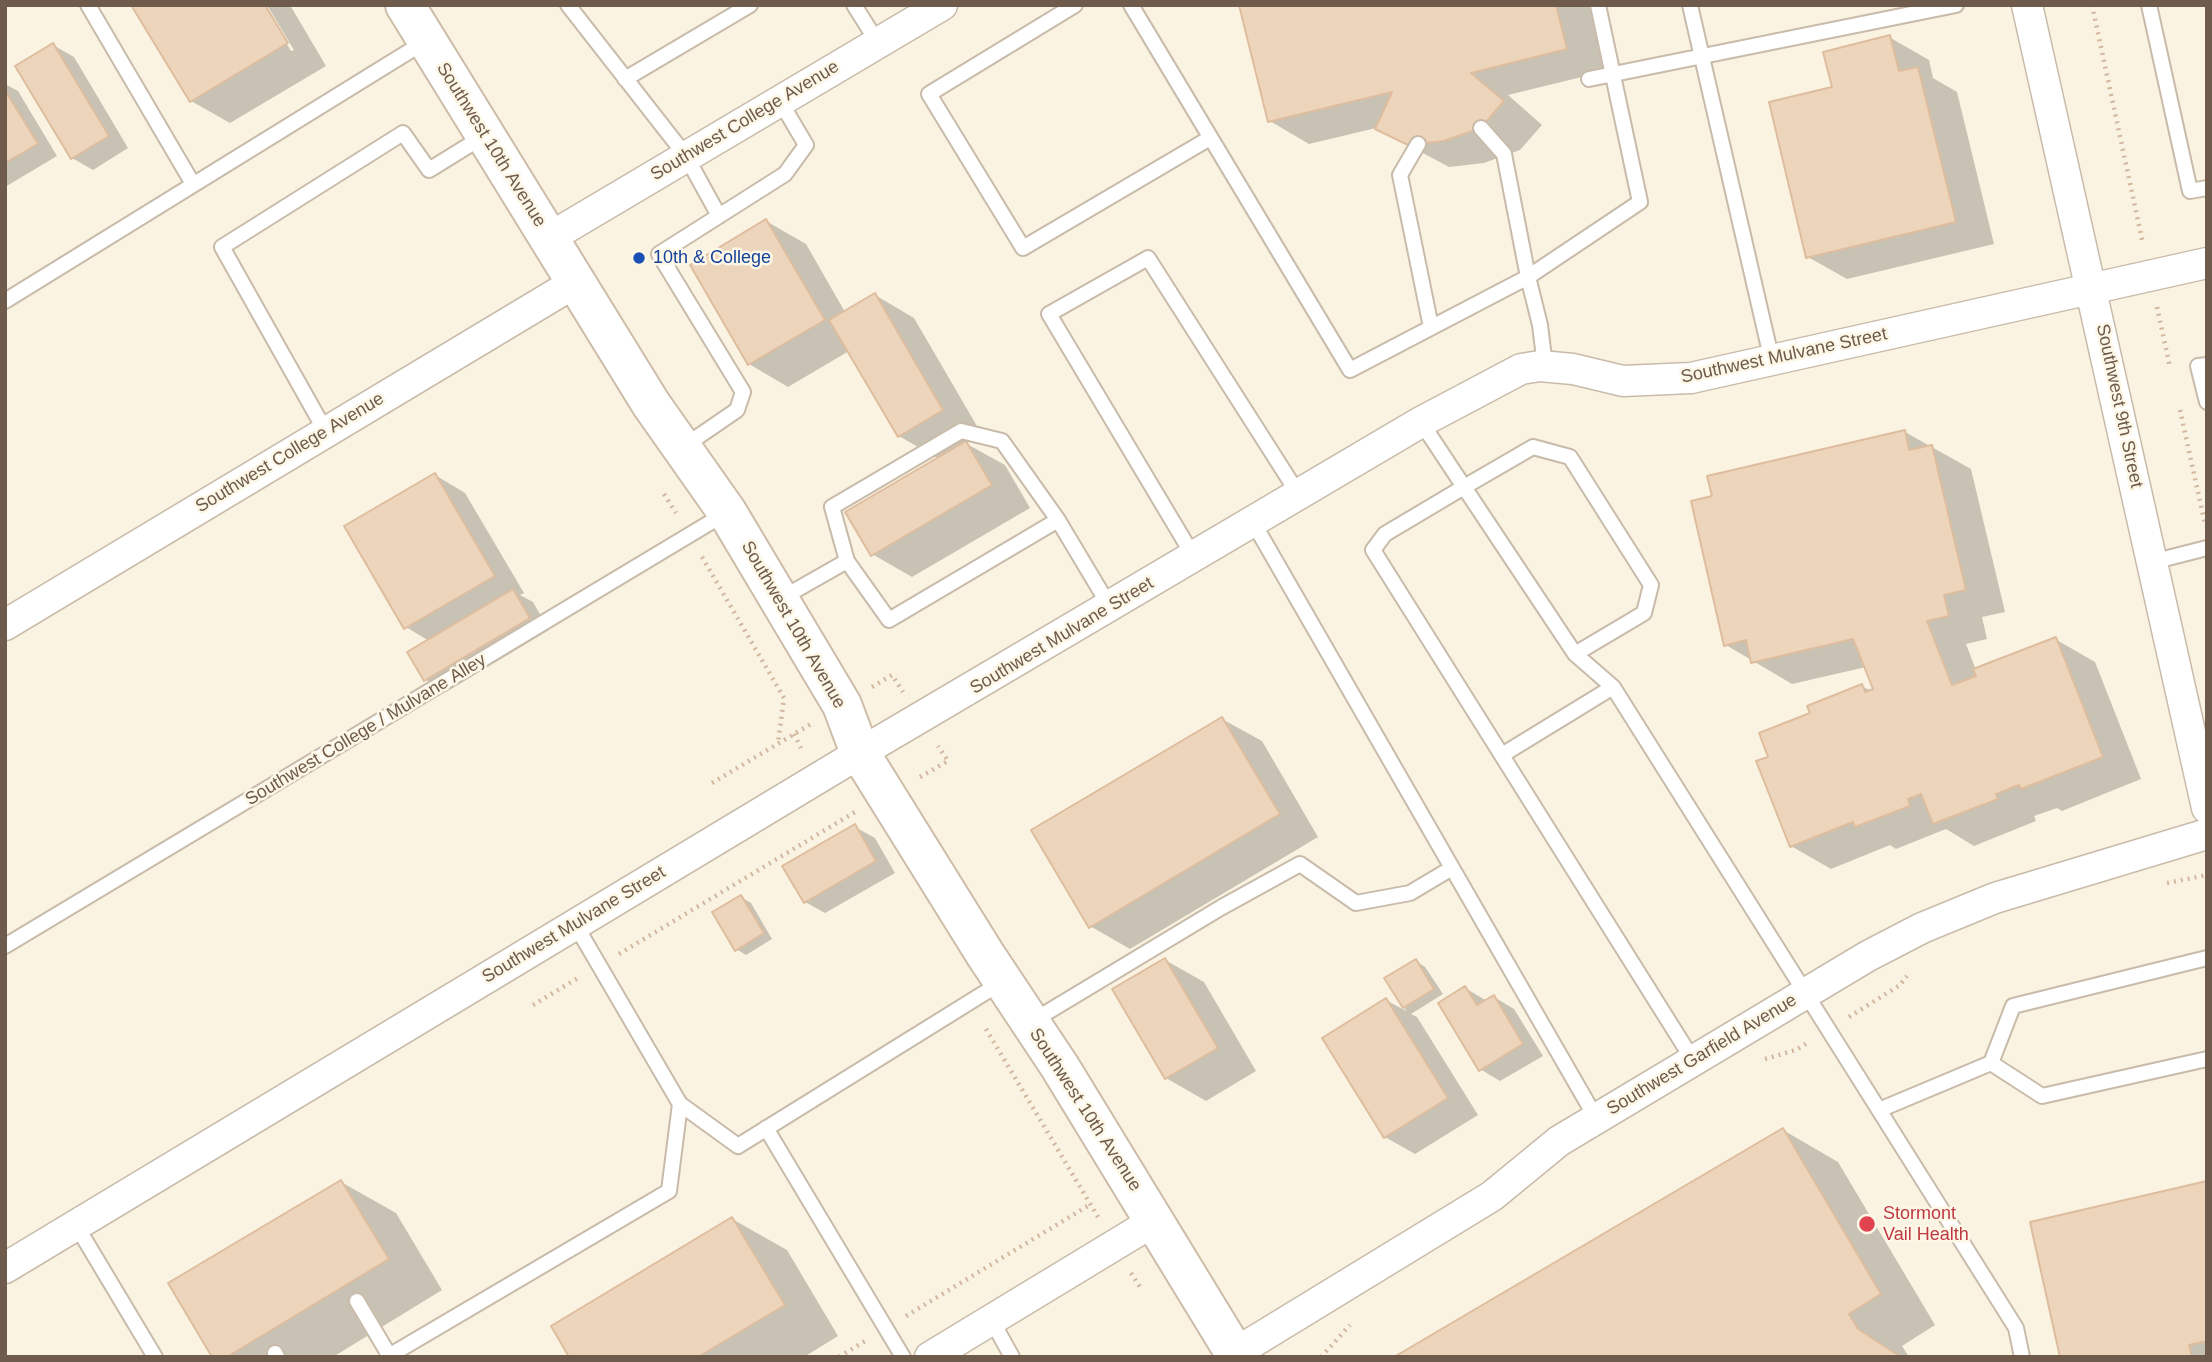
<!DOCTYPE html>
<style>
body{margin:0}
#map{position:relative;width:2212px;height:1362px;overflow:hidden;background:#faf3e2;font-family:Helvetica,sans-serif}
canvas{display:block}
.frame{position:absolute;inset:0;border:7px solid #6f5b4b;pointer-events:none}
</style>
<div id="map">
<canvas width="2212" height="1362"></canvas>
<div class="frame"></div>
</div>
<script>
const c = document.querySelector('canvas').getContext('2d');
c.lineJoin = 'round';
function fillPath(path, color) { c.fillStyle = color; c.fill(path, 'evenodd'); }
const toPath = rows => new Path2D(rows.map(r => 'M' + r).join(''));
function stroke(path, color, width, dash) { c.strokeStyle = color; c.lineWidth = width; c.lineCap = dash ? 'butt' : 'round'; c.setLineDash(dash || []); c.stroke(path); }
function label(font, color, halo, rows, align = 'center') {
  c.font = font + ' Helvetica,sans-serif'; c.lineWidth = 5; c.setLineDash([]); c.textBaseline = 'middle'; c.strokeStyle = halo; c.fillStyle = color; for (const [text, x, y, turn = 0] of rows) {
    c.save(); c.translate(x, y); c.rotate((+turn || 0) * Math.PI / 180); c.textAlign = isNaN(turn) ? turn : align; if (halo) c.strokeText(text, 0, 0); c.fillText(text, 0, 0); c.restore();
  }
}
fillPath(toPath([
 [263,5,291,51,294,50,267,5,290,5,326,66,230,123,191,101],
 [1241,5,1589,5,1606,71,1508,95,1542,125,1520,150,1484,163,1449,167,1376,128,1309,144,1270,121],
 [1889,37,1929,60,1933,78,1957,92,1994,244,1847,279,1808,257,1834,88],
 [53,45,74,57,128,148,93,170,72,158],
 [5,84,18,91,57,156,5,187],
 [766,221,806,244,845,312,875,295,914,318,981,433,965,443,1005,465,1030,508,912,577,872,554,939,459,899,436,849,351,788,387,749,364],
 [1905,432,1971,469,2005,612,1982,617,1987,639,1966,644,1976,670,2055,639,2095,662,2141,779,2062,811,2057,808,2034,816,2036,821,1974,846,1946,829,1896,849,1890,845,1831,869,1791,846,1812,714,1862,686,1871,691,1875,690,1866,667,1792,684,1726,645],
 [435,475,465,493,524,593,520,595,533,602,549,630,446,692,426,680,429,641,406,627],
 [1222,719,1262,741,1318,837,1130,949,1090,926],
 [855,827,875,838,895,873,825,913,805,902],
 [741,897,751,903,772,939,746,955,736,949],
 [1165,960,1204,982,1256,1071,1206,1101,1166,1078],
 [1416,961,1425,967,1443,994,1411,1014,1417,1017,1478,1115,1415,1154,1385,1137,1386,1000,1406,1011,1387,978],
 [1465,988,1487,1001,1494,997,1514,1009,1543,1056,1500,1081,1480,1069],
 [1783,1130,1838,1162,1935,1325,1902,1346,1909,1357,1398,1357],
 [341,1182,396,1213,442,1290,333,1357,215,1357],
 [2207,1183,2207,1357,2062,1357],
 [732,1219,787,1250,838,1336,804,1357,572,1357]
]), '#0003');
const building = toPath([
 [131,5,265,5,288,43,190,102,131,5],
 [1239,5,1556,5,1567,49,1471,73,1504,101,1481,128,1444,141,1408,145,1375,129,1392,92,1268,122,1239,5],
 [1890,35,1899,71,1918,67,1956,222,1806,258,1769,102,1832,87,1823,52,1890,35],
 [53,43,109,136,71,159,15,66,53,43],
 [5,90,38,144,5,163,5,90],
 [766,219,825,320,748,365,690,265,766,219],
 [875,293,943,410,898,437,829,320,875,293],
 [1905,430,1909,450,1932,445,1966,590,1944,595,1949,616,1927,621,1952,685,1976,676,1973,669,2056,637,2103,757,2021,789,2019,785,1996,794,1998,799,1933,824,1921,794,1908,799,1910,806,1855,827,1853,822,1790,847,1756,761,1768,757,1759,733,1810,713,1807,706,1862,684,1865,692,1873,689,1853,639,1751,663,1746,640,1724,646,1691,501,1712,496,1707,476,1905,430],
 [966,441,992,485,871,556,845,512,966,441],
 [435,473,495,576,404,629,344,526,435,473],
 [513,589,530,618,424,681,407,652,513,589],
 [1222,717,1280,814,1089,928,1031,830,1222,717],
 [855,824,876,861,804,903,782,866,855,824],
 [741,895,764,933,735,951,712,912,741,895],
 [1165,958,1218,1048,1165,1079,1112,989,1165,958],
 [1416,959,1434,989,1403,1008,1384,978,1416,959],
 [1465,986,1477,1005,1494,995,1523,1044,1479,1071,1438,1003,1465,986],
 [1386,998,1448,1098,1384,1138,1322,1038,1386,998],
 [1783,1128,1881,1294,1849,1314,1858,1329,1901,1357,1394,1357,1783,1128],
 [341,1180,389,1259,227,1357,212,1357,168,1283,341,1180],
 [2207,1181,2207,1341,2189,1345,2192,1357,2060,1357,2030,1222,2207,1181],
 [732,1217,785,1305,698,1357,569,1357,551,1326,732,1217]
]);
fillPath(building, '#edd5bc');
stroke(building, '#debd9e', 2);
const lane = toPath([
 [88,5,193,184],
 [568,5,686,156,719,216],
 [854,5,878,43],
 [1075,5,929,94,1023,248,1210,138],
 [1131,5,1350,370,1528,277,1540,325,1545,366],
 [1690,5,1772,361],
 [2149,5,2190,191,2207,188],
 [625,79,750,5],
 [1589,79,1956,5],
 [1481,128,1504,154,1528,277,1640,202,1598,5],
 [1418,144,1400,175,1431,327],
 [5,301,426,41],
 [2207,365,2198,366,2207,402],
 [1421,422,1464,487,1533,447,1570,457,1651,585,1644,613,1575,654],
 [326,432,222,247,403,133,429,170,484,136],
 [683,447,737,410,743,392,659,254,785,174,806,145,780,101],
 [1058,520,1002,441,961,431,832,507,847,561,889,620,1058,520,1110,607],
 [1253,522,1596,1118],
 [1194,557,1049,314,1148,258,1299,495],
 [2152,562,2207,548],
 [782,598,847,561],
 [1502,755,1613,687],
 [575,924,680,1104,738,1146,1002,982],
 [5,946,726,513],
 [1031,1022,1222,907,1300,864,1356,903,1410,893,1452,868],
 [1693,1060,1373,550,1385,534,1464,487,1575,654,1613,687,1879,1110,1991,1063,2042,1096,2207,1059],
 [1991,1063,2013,1006,2207,958],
 [1879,1110,2016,1328,2022,1357],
 [766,1128,903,1357],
 [76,1225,155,1357],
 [357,1301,389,1355],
 [991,1319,1012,1357],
 [275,1353,277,1357],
 [387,1357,669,1191,680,1104]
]);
const street = toPath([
 [2027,5,2207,808],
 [549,238,942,5],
 [5,625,576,282],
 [5,1268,860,753,1421,422,1521,369,1540,366,1573,369,1623,381,1691,378,2207,263],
 [1235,1353,1492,1196,1559,1141,1868,956,1922,928,1995,898,2207,834],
 [930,1357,1156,1220]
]);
const secondary = toPath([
 [405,5,651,404,727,512,842,705,860,753,985,954,1060,1067,1237,1357]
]);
stroke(lane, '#c9bbaa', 18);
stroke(street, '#c9bbaa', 33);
stroke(secondary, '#ccbca8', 42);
stroke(toPath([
 [2092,5,2143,244],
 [2157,307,2170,367],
 [2180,410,2205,524],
 [664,494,676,513],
 [702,557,784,698,778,743],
 [872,687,892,675,903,692],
 [794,734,801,748],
 [920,777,948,761,938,746],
 [712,783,811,724],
 [2167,883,2207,875],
 [619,954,855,812],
 [533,1005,578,978],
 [1849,1017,1900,985,1907,976],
 [986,1029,1098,1217],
 [1765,1059,1796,1050,1809,1042],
 [1131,1273,1140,1287],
 [906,1316,1091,1204],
 [839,1357,865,1341],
 [1321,1357,1350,1325]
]), '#d1b89f', 4.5, [2, 5]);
stroke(lane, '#fff', 14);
stroke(street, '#fff', 30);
stroke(secondary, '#fff', 38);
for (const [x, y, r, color] of [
 [639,258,7,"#1a4fb4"],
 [1867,1224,9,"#e0444e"]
]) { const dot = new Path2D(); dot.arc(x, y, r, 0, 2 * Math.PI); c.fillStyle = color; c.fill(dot); stroke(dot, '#fdf7e7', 2.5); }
label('18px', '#6f5b4b', '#fdf7e7', [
 ["Southwest College Avenue",745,121,-31],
 ["Southwest 10th Avenue",491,145,58],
 ["Southwest Mulvane Street",1784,356,-12],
 ["Southwest 9th Street",2119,406,78],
 ["Southwest College Avenue",290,453,-31],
 ["Southwest 10th Avenue",793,625,60],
 ["Southwest Mulvane Street",1062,636,-31],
 ["Southwest College / Mulvane Alley",366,730,-31],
 ["Southwest Mulvane Street",574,925,-31],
 ["Southwest Garfield Avenue",1702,1055,-31],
 ["Southwest 10th Avenue",1085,1110,57]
]);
label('18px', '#164399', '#fdf7e7', [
 ["10th & College",653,258]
], 'left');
label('18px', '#be3a42', '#fdf7e7', [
 ["Stormont",1883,1214],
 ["Vail Health",1883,1235]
], 'left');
</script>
